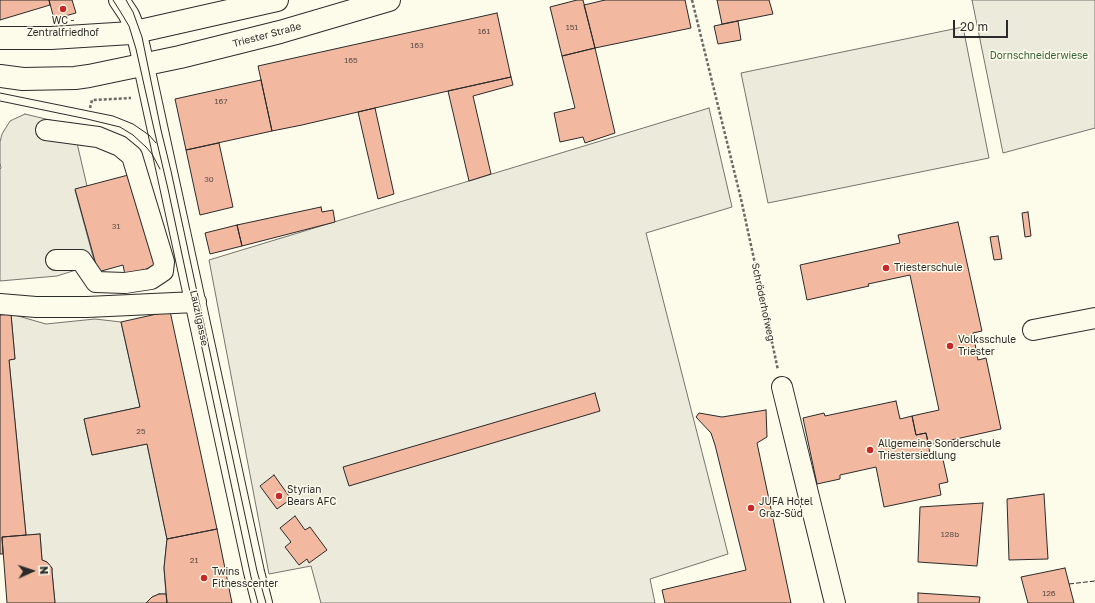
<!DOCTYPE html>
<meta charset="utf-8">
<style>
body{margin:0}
#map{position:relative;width:1095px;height:603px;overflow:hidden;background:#fdfbea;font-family:"Golos Text",sans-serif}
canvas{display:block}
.north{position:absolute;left:12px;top:551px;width:40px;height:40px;-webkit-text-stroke:3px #fdfbea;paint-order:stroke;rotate:87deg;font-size:11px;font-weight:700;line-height:16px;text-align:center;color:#2b2b2b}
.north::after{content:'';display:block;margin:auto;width:14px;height:18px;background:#2b2b2b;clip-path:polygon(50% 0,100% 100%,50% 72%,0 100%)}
.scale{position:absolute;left:953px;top:20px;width:55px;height:18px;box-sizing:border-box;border:2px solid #2b2b2b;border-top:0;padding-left:5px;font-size:12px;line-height:14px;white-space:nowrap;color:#2b2b2b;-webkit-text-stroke:3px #fdfbea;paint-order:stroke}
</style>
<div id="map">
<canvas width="1095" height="603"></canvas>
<div class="north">N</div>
<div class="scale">20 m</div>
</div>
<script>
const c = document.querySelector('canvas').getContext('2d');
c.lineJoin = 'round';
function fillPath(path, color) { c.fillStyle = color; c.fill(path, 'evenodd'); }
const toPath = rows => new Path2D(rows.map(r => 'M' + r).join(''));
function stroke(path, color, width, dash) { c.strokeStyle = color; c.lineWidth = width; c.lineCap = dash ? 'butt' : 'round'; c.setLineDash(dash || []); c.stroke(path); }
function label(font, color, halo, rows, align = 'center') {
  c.font = font + ' "Golos Text",sans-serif'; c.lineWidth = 3; c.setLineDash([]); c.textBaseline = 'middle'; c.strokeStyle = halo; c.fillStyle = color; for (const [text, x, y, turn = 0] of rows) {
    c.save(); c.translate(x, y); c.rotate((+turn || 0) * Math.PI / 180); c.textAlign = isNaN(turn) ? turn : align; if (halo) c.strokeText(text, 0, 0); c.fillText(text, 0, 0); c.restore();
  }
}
const green = toPath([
 [972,0,1095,0,1095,128,1003,153,972,0],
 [963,27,989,158,768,203,741,73,963,27],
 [709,108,732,207,646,233,728,554,650,579,655,603,321,603,311,566,269,574,209,260,709,108]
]);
fillPath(green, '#ecebdb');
stroke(green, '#74746e', 1);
const parking = toPath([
 [25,114,54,121,77,143,87,186,75,190,95,264,57,276,0,281,0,169,1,168,0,163,0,142,2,134,10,121,25,114],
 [11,314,46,324,95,319,121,322,140,407,84,419,92,455,147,444,167,539,164,568,166,594,159,594,152,597,146,603,55,603,52,572,52,568,47,562,42,560,40,534,26,535,9,360,15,359,11,314]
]);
fillPath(parking, '#eceadb');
stroke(parking, '#74746e', 1);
const building = toPath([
 [0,0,49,0,50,5,0,20,0,0],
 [49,0,72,0,76,13,54,19,49,0],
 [577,0,583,0,595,48,562,56,550,7,577,0],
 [605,0,685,0,691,28,595,48,584,5,605,0],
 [717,0,769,0,773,14,722,24,717,0],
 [497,13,511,77,448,91,302,125,272,131,258,66,497,13],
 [738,21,741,40,718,44,714,26,738,21],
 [595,48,615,133,585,143,583,137,560,142,554,113,575,108,562,56,595,48],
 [511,77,513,85,473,96,491,174,469,181,448,91,511,77],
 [261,80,272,131,186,150,175,99,261,80],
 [375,108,394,194,378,199,358,112,375,108],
 [219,143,233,207,200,215,186,150,219,143],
 [132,174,157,266,125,275,123,265,98,272,75,189,132,174],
 [321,207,322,212,333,210,335,222,242,246,237,225,321,207],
 [1028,212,1031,236,1025,237,1022,213,1028,212],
 [958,222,982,331,973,333,978,360,986,358,1001,429,929,445,926,433,916,435,912,416,939,410,910,275,868,284,869,286,807,300,800,265,900,243,898,235,958,222],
 [237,225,242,246,210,254,205,233,237,225],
 [998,236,1002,259,994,260,990,237,998,236],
 [170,311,217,529,167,539,147,444,92,455,84,419,140,407,121,322,170,311],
 [11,314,15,359,9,360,26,535,2,537,3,554,0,554,0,315,11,314],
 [595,393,600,411,349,486,343,467,595,393],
 [896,401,900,419,912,416,916,435,926,433,931,458,942,455,948,482,939,484,941,495,884,507,876,467,840,475,840,479,817,484,803,418,824,413,825,416,896,401],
 [766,410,767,437,757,443,791,603,665,603,662,590,746,570,715,445,711,433,696,417,699,413,722,417,766,410],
 [274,475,291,499,277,509,260,486,274,475],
 [1044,494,1048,559,1009,560,1007,499,1044,494],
 [983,503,977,566,918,562,920,507,983,503],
 [295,516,305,530,310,527,327,550,309,563,307,559,299,565,285,547,291,542,280,528,295,516],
 [217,529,232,603,167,603,164,568,167,539,217,529],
 [40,534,42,560,47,562,52,568,52,572,55,603,7,603,2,537,40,534],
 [1065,568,1074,603,1028,603,1021,577,1065,568],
 [918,593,980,597,979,603,918,603,918,593],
 [159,594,166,594,167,603,146,603,152,597,159,594]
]);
fillPath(building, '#f2b8a0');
stroke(building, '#2b2b2b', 1);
const minor = toPath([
 [119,0,129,15,136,32,140,48,254,572,262,603],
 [46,130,98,137,120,146,132,156,164,262,163,271,151,279,125,283,96,282,81,260,56,260],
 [0,304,36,307,87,307,196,302],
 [1033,330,1095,318],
 [782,387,835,603]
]);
const major = toPath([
 [0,38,51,38,131,33,277,0],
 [0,76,23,79,75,78,89,76,180,57,280,32,389,0]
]);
stroke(minor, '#2b2b2b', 22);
stroke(major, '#2b2b2b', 24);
stroke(toPath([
 [692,0,741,199,778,370],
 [90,108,92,100,131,98]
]), '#6a6964', 2.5, [3, 2]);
stroke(minor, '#fdfbea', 20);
stroke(major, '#fdfbea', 22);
stroke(toPath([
 [113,0,120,11,129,26,136,49,156,138,168,189,251,577,258,603],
 [126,0,133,12,142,37,161,130,171,171,257,571,266,603],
 [0,93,113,116,133,124,149,135,156,143],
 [0,101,87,119,120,127,133,135,146,147,152,154,160,169]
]), '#2b2b2b', 1);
stroke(toPath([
 [1069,584,1095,581]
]), '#2b2b2b', 1, [5, 2]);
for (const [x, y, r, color] of [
 [63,9,4,"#c62828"],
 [886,268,4,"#c62828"],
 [950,346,4,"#c62828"],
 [870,450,4,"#c62828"],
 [279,496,4,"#c62828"],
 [751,508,4,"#c62828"],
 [204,578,4,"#c62828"]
]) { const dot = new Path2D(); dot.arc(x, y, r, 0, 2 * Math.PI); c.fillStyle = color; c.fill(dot); stroke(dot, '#fdfbea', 1.5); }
label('8px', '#5d4e48', null, [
 ["151",572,27],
 ["161",484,31],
 ["163",417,45],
 ["165",351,60],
 ["167",221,101],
 ["30",209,179],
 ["31",116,226],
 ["25",141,431],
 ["128b",950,534],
 ["21",194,560],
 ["126",1049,593]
]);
label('10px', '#2b2b2b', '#fdfbea', [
 ["WC -",63,21,"center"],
 ["Zentralfriedhof",63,33,"center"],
 ["Triesterschule",894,268],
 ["Volksschule",958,340],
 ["Triester",958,352],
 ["Allgemeine Sonderschule",878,444],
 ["Triestersiedlung",878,456],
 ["Styrian",287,490],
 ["Bears AFC",287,502],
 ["JUFA Hotel",759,502],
 ["Graz-Süd",759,514],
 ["Twins",212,572],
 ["Fitnesscenter",212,584]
], 'left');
label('10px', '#2b2b2b', '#fdfbea', [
 ["Triester Straße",267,35,-15],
 ["Schröderhofweg",763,302,78],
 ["Lauzilgasse",199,318,78]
]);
label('10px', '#34623c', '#fdfbea', [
 ["Dornschneiderwiese",1039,56]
]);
</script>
